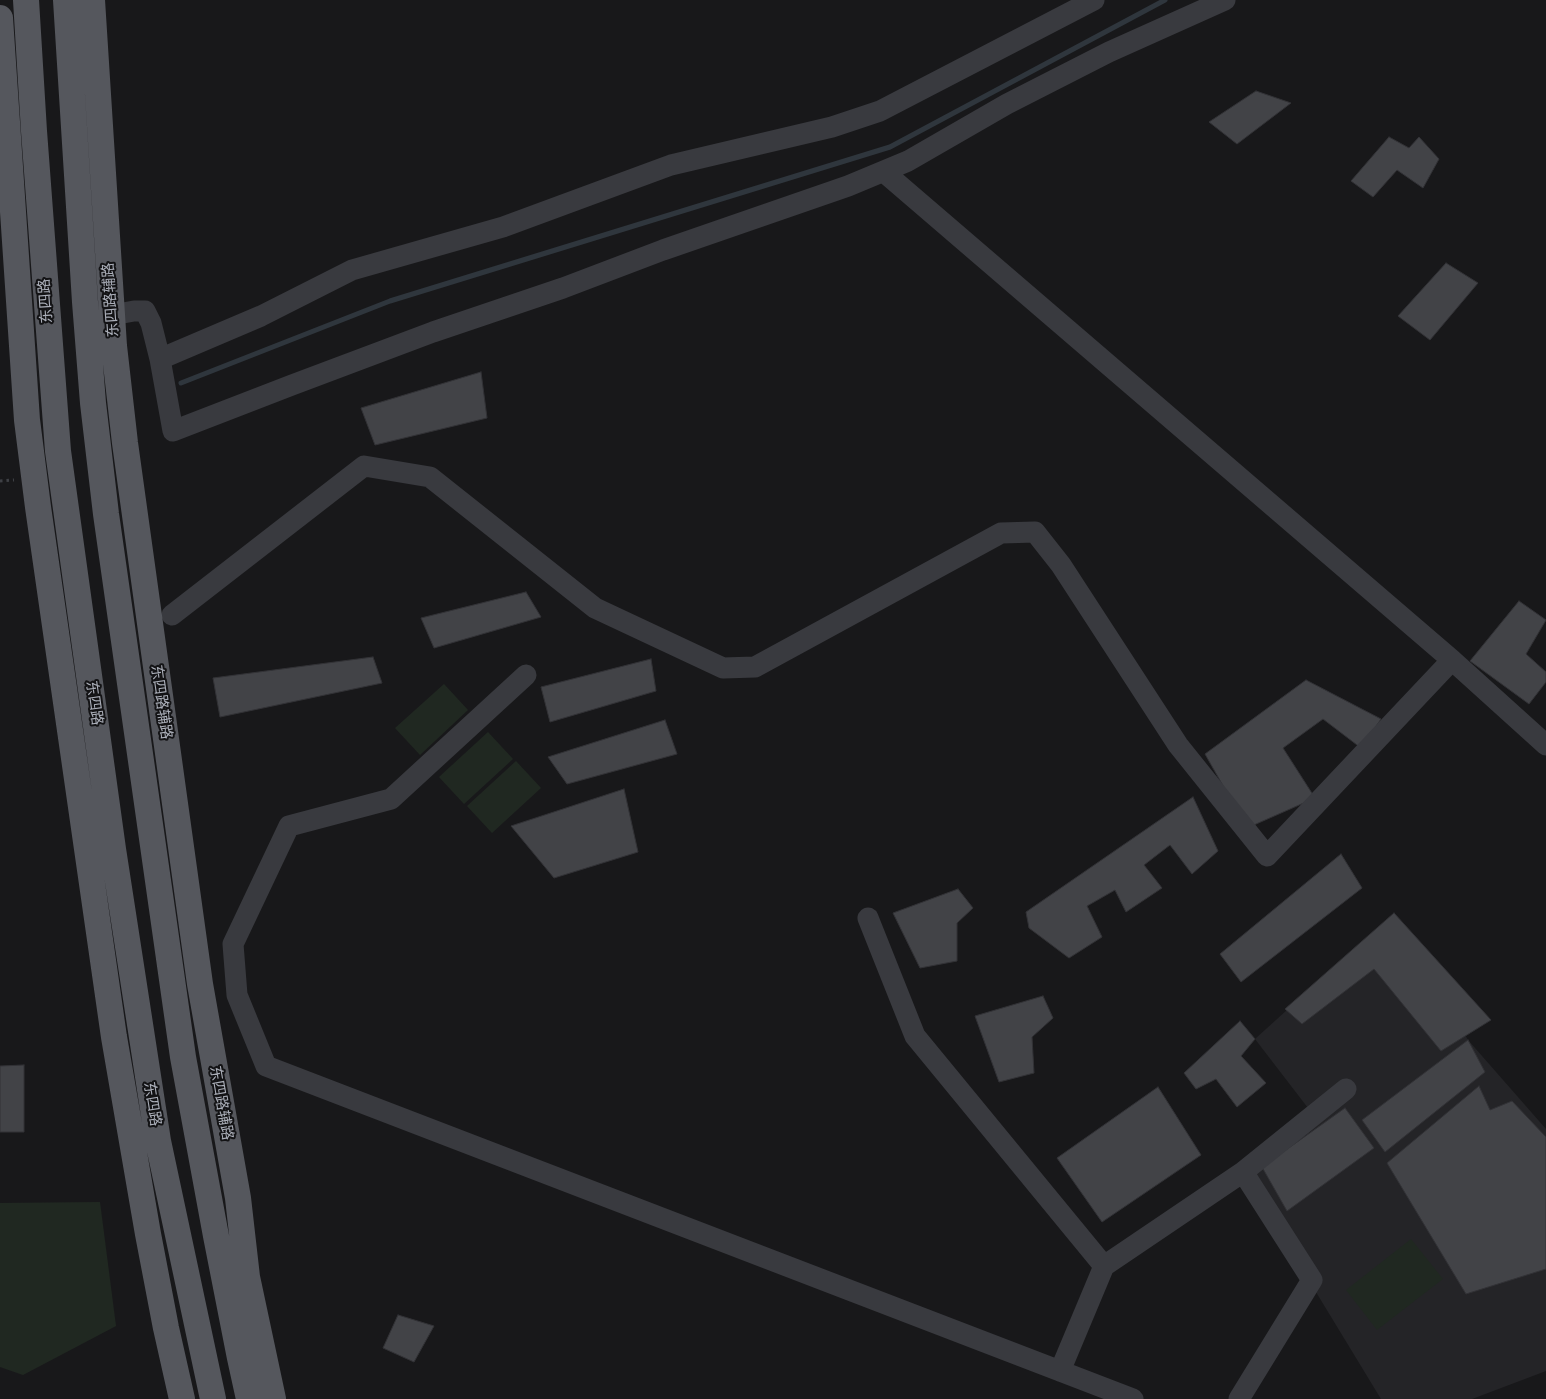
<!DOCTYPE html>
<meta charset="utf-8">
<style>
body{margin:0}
canvas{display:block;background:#18181a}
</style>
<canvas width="1546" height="1399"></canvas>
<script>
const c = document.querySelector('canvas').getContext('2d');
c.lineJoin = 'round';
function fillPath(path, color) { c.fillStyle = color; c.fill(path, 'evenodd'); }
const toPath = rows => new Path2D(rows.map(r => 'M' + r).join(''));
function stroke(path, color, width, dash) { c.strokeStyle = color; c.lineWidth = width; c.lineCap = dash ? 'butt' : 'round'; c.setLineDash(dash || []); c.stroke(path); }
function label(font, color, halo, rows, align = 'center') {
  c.font = font + ' "PT Sans","Noto Sans SC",sans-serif'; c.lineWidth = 4; c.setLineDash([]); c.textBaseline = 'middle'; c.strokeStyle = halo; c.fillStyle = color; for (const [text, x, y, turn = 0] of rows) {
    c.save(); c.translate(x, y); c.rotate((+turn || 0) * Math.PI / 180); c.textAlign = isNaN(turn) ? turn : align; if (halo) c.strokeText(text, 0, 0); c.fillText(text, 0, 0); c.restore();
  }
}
fillPath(toPath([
 [1394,913,1468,1040,1546,1129,1546,1371,1472,1399,1381,1399,1243,1172,1308,1108,1255,1039]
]), '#242427');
fillPath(toPath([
 [444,684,468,710,420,755,395,728],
 [488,732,513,759,464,804,439,777],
 [516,761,541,788,492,833,467,806],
 [100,1202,116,1326,23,1375,0,1367,0,1203],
 [1411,1239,1443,1279,1377,1330,1346,1290]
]), '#202821');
stroke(toPath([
 [181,383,390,301,890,147,1165,0]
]), '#2f363d', 5);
const building = toPath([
 [1256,91,1291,103,1237,144,1209,122,1256,91],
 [1389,137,1409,148,1419,137,1439,159,1423,188,1397,170,1373,197,1351,181,1389,137],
 [1446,263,1478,283,1430,340,1398,316,1446,263],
 [481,372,487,418,375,445,361,408,481,372],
 [526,592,541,617,434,648,421,618,526,592],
 [1519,601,1546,620,1526,654,1546,672,1546,682,1529,704,1470,661,1519,601],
 [373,657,382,683,220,717,213,678,373,657],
 [651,659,656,691,550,722,541,687,651,659],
 [1306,680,1381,719,1361,748,1323,719,1283,748,1315,798,1247,828,1205,754,1306,680],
 [665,720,677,754,567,784,548,757,665,720],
 [624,789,638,852,554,878,511,826,624,789],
 [1193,797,1218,851,1192,874,1170,845,1144,865,1162,888,1126,912,1115,890,1087,906,1102,937,1069,958,1029,928,1026,912,1193,797],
 [1341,854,1362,888,1241,982,1220,954,1341,854],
 [958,889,973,908,957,923,957,961,920,968,893,913,958,889],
 [1394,913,1491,1020,1441,1051,1374,969,1302,1024,1285,1009,1394,913],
 [1043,996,1053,1018,1032,1037,1034,1073,999,1082,975,1016,1043,996],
 [1240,1021,1255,1039,1241,1056,1266,1083,1237,1107,1216,1079,1196,1089,1184,1073,1240,1021],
 [1468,1040,1485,1072,1385,1152,1362,1120,1468,1040],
 [24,1065,24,1132,0,1132,0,1066,24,1065],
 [1479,1086,1490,1110,1512,1101,1546,1137,1546,1269,1466,1294,1387,1163,1479,1086],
 [1158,1087,1201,1155,1102,1222,1057,1158,1158,1087],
 [1345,1108,1374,1148,1287,1211,1262,1167,1345,1108],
 [398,1315,434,1326,414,1362,383,1348,398,1315]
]);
fillPath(building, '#424347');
stroke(building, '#323236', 1);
stroke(toPath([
 [0,481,14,480]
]), '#3f4146', 3, [2.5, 4]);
stroke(toPath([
 [884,172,1452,660,1546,745],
 [112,315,134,311,145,311,151,323,160,359,173,431,292,385,433,332,563,288,663,250,848,186,908,161,1007,104,1109,52,1225,0],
 [160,359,261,316,352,270,503,227,671,165,832,127,880,111,1094,0],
 [172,615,364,466,430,477,595,608,723,668,755,667,1001,533,1035,532,1061,565,1178,745,1267,856,1452,660],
 [526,675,391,799,289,826,233,944,237,995,266,1066,1133,1399],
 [868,918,915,1036,1104,1266],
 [1060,1371,1104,1266,1243,1172,1346,1089],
 [1239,1399,1312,1280,1243,1172]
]), '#393a3f', 21);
stroke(toPath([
 [26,0,34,131,58,451,113,849,158,1141,213,1399],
 [66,0,85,302,93,403,106,514,183,1057,216,1236,240,1358,249,1399],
 [92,0,114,346,125,443,200,984,238,1198,247,1277,273,1399],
 [0,18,27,420,38,507,114,1037,148,1234,166,1328,182,1399]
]), '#55575d', 26);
label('15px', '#abafb9', '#131315', [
 ["东四路辅路",111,300,-94],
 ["东四路",46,301,-94],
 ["东四路辅路",161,702,82],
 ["东四路",94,703,82],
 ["东四路辅路",221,1103,80],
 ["东四路",152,1104,81]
]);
</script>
